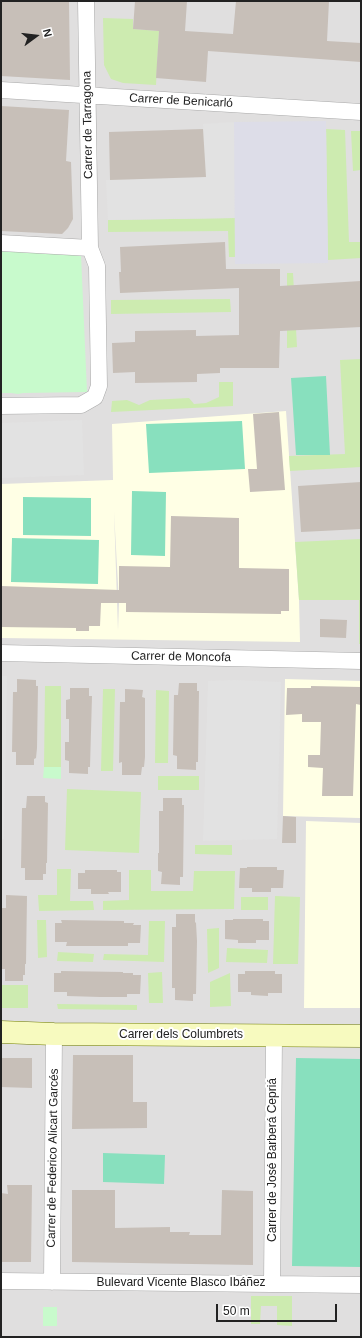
<!DOCTYPE html>
<meta charset="utf-8">
<style>
body{margin:0}
#map{position:relative;width:362px;height:1338px;overflow:hidden;background:#f2efe9;font-family:Helvetica,sans-serif}
canvas{display:block}
.frame{position:absolute;inset:0;border:2px solid #222;pointer-events:none}
.north{position:absolute;left:16px;top:16px;width:40px;height:40px;-webkit-text-stroke:3px #fff;paint-order:stroke;rotate:75deg;font-size:11px;font-weight:700;line-height:16px;text-align:center;color:#222}
.north::after{content:'';display:block;margin:auto;width:14px;height:18px;background:#222;clip-path:polygon(50% 0,100% 100%,50% 72%,0 100%)}
.scale{position:absolute;left:216px;top:1304px;width:121px;height:18px;box-sizing:border-box;border:2px solid #222;border-top:0;padding-left:5px;font-size:12px;line-height:14px;white-space:nowrap;color:#222;-webkit-text-stroke:3px #fff;paint-order:stroke}
</style>
<div id="map">
<canvas width="362" height="1338"></canvas>
<div class="frame"></div>
<div class="north">N</div>
<div class="scale">50 m</div>
</div>
<script>
const c = document.querySelector('canvas').getContext('2d');
c.lineJoin = 'round';
function fillPath(path, color) { c.fillStyle = color; c.fill(path, 'evenodd'); }
const toPath = rows => new Path2D(rows.map(r => 'M' + r).join(''));
function stroke(path, color, width, dash) { c.strokeStyle = color; c.lineWidth = width; c.lineCap = dash ? 'butt' : 'round'; c.setLineDash(dash || []); c.stroke(path); }
function label(font, color, halo, rows, align = 'center') {
  c.font = font + ' Helvetica,sans-serif'; c.lineWidth = 4; c.setLineDash([]); c.textBaseline = 'middle'; c.strokeStyle = halo; c.fillStyle = color; for (const [text, x, y, turn = 0] of rows) {
    c.save(); c.translate(x, y); c.rotate((+turn || 0) * Math.PI / 180); c.textAlign = isNaN(turn) ? turn : align; if (halo) c.strokeText(text, 0, 0); c.fillText(text, 0, 0); c.restore();
  }
}
fillPath(toPath([
 [1,1,361,1,361,1337,1,1337]
]), '#e0dfdf');
fillPath(toPath([
 [286,411,299,600,300,642,1,638,1,484,113,480,112,424],
 [114,511,119,603,118,631],
 [285,679,361,681,360,818,283,816],
 [306,821,361,823,361,1008,304,1008]
]), '#ffffe5');
fillPath(toPath([
 [103,18,133,19,133,29,159,31,156,85,123,83,111,79,104,65],
 [326,129,345,130,349,242,361,242,361,258,328,260],
 [351,131,361,131,361,170,353,171],
 [235,218,235,257,229,257,228,231,108,232,108,220],
 [287,273,293,273,297,347,287,348],
 [230,299,231,312,111,314,111,300],
 [361,359,361,467,290,471,289,456,345,454,340,360],
 [219,382,233,382,233,406,111,412,112,401,127,400,139,405,150,400,189,398,194,404,206,403,219,397],
 [361,539,361,644,359,644,359,600,299,600,295,542],
 [45,686,61,686,61,767,44,767],
 [103,689,115,689,113,771,101,771],
 [156,690,169,691,168,763,155,763],
 [158,776,199,776,199,790,158,790],
 [67,789,141,792,139,853,65,850],
 [195,845,232,845,232,855,195,854],
 [57,869,71,869,70,901,93,901,94,910,39,911,38,895,57,895],
 [129,870,151,870,151,891,193,891,194,871,235,871,234,909,103,910,103,901,129,900],
 [275,896,300,897,298,964,273,964],
 [241,897,268,897,268,910,241,910],
 [37,920,46,920,47,957,38,958],
 [149,921,165,921,164,962,103,960,104,954,148,955],
 [219,928,219,968,208,973,207,929],
 [227,948,268,950,267,963,226,962],
 [58,952,94,954,93,962,57,961],
 [162,972,163,1003,149,1003,148,973],
 [230,973,231,1006,210,1007,210,982],
 [1,985,28,985,28,1008,1,1008],
 [57,1004,137,1005,137,1010,58,1009],
 [251,1296,292,1296,292,1326,277,1325,277,1306,261,1306,260,1324,251,1324]
]), '#cdebb0');
fillPath(toPath([
 [1,251,81,255,87,392,23,393,18,394,11,393,1,393],
 [44,767,61,767,61,779,43,778],
 [43,1307,57,1307,57,1326,43,1326]
]), '#c8facc');
fillPath(toPath([
 [326,376,330,455,296,455,291,378],
 [242,421,245,469,149,473,146,424],
 [132,491,166,492,165,556,131,555],
 [23,497,91,498,91,536,23,535],
 [12,538,99,540,98,584,11,582],
 [296,1058,361,1059,361,1267,292,1266],
 [103,1153,165,1155,164,1184,103,1182]
]), '#88e0be');
fillPath(toPath([
 [234,122,235,218,108,220,106,180,205,177,203,124],
 [82,420,84,475,1,478,1,423],
 [1,676,7,676,4,839,1,839],
 [235,680,281,682,277,839,203,841,208,681]
]), '#e2e2e2');
fillPath(toPath([
 [326,121,328,263,235,264,234,122]
]), '#dddde8');
fillPath(toPath([
 [1,1,69,1,70,80,1,76],
 [135,1,187,1,185,31,233,34,236,1,329,1,327,41,361,43,361,62,208,51,206,82,156,78,159,31,133,29],
 [1,106,69,110,66,161,71,162,73,219,68,228,62,234,1,231],
 [203,129,206,177,110,180,109,132],
 [225,242,226,269,280,269,280,286,361,281,361,327,280,331,279,368,220,368,220,373,197,374,197,382,135,383,135,372,113,373,112,343,135,342,135,331,196,330,196,336,239,335,239,288,120,293,119,272,121,272,120,247],
 [279,412,285,490,250,492,248,469,257,469,253,414],
 [361,482,361,529,301,532,298,486],
 [171,516,239,518,239,568,289,569,289,611,281,611,281,614,126,612,126,603,101,603,100,626,89,626,89,631,76,631,76,628,1,627,1,586,119,590,119,566,170,567],
 [320,619,347,620,346,638,320,637],
 [17,679,36,680,36,686,38,686,37,748,36,758,34,759,34,765,16,765,16,752,12,752,13,692,17,692],
 [179,683,197,683,197,691,199,691,198,762,196,762,196,770,177,769,177,756,173,755,174,695,178,695],
 [311,686,361,687,361,705,356,704,353,796,322,796,323,768,308,767,308,755,320,755,321,722,302,722,302,714,286,715,287,688,311,688],
 [70,688,89,688,89,696,92,696,90,767,88,767,88,774,69,773,69,761,65,760,65,742,69,742,69,719,66,719,66,700,70,699],
 [125,689,143,690,142,697,145,698,145,757,144,767,142,767,141,775,122,775,122,762,119,763,120,702,125,702],
 [27,796,45,796,45,802,48,803,47,863,46,863,46,874,43,874,43,880,25,880,25,868,21,868,22,808,26,808],
 [163,798,182,798,182,805,184,805,183,877,180,877,180,885,161,884,162,872,158,871,158,853,159,853,159,811,163,811],
 [283,816,296,817,296,843,282,843],
 [247,867,277,867,277,870,284,870,283,888,271,888,271,892,252,892,252,888,239,888,240,868,247,868],
 [85,870,117,870,117,872,121,872,121,892,108,892,109,894,91,894,91,889,78,889,78,873,85,873],
 [6,895,27,896,26,964,25,964,25,975,23,975,23,981,5,981,5,969,1,969,2,908,6,908],
 [176,914,195,914,195,922,196,923,197,941,196,994,193,994,193,1001,175,1000,175,988,172,988,172,927,176,927],
 [233,919,263,919,263,921,269,921,269,940,256,940,256,943,238,943,238,940,225,939,225,920,233,920],
 [61,920,124,921,124,923,134,923,133,925,141,925,140,943,128,943,128,946,66,946,67,942,55,942,55,923,62,923],
 [61,971,123,972,123,973,133,973,133,975,141,975,140,994,127,994,127,997,100,997,67,996,67,992,54,992,54,973,61,973],
 [245,971,275,971,275,974,282,974,282,993,268,993,268,996,251,995,251,992,238,992,238,974,245,974],
 [73,1055,133,1055,133,1102,147,1102,147,1128,72,1129],
 [1,1058,32,1058,32,1088,1,1087],
 [7,1185,32,1185,31,1262,1,1262,1,1193,8,1194],
 [72,1190,115,1190,115,1228,170,1227,170,1232,190,1232,189,1235,221,1235,222,1190,253,1191,253,1265,72,1262]
]), '#c7bfb8');
const street = toPath([
 [1,90,361,112],
 [1,243,90,248],
 [1,406,81,405,95,397,99,386,97,266,90,248,86,1],
 [1,653,361,661],
 [1,1281,361,1285],
 [52,1282,54,1034],
 [272,1284,274,1036]
]);
const secondary = toPath([
 [1,1032,54,1034,361,1036]
]);
stroke(street, '#a9a9a9', 17);
stroke(secondary, '#707d05', 23);
stroke(street, '#fff', 16);
stroke(secondary, '#f7fabf', 22);
label('12px', '#222', '#fff', [
 ["Carrer de Benicarló",181,101,3],
 ["Carrer de Tarragona",88,125,-91],
 ["Carrer de Moncofa",181,657,1],
 ["Carrer dels Columbrets",181,1035],
 ["Carrer de Federico Alicart Garcés",53,1158,-89],
 ["Carrer de José Barberá Cepriá",273,1160,-90],
 ["Bulevard Vicente Blasco Ibáñez",181,1283]
]);
</script>
